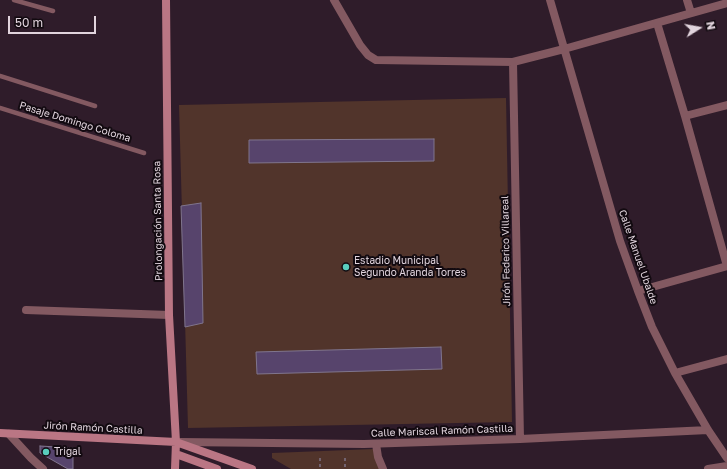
<!DOCTYPE html>
<meta charset="utf-8">
<style>
body{margin:0}
#map{position:relative;width:727px;height:469px;overflow:hidden;background:#2f1c2a;font-family:"Golos Text",sans-serif}
canvas{display:block}
.north{position:absolute;left:679px;top:8px;width:40px;height:40px;-webkit-text-stroke:3px #120a10;paint-order:stroke;rotate:79deg;font-size:11px;font-weight:700;line-height:16px;text-align:center;color:#e1d4dd}
.north::after{content:'';display:block;margin:auto;width:14px;height:18px;background:#e1d4dd;clip-path:polygon(50% 0,100% 100%,50% 72%,0 100%)}
.scale{position:absolute;left:8px;top:16px;width:88px;height:18px;box-sizing:border-box;border:2px solid #e1d4dd;border-top:0;padding-left:5px;font-size:12px;line-height:14px;white-space:nowrap;color:#e1d4dd;-webkit-text-stroke:3px #120a10;paint-order:stroke}
</style>
<div id="map">
<canvas width="727" height="469"></canvas>
<div class="north">N</div>
<div class="scale">50 m</div>
</div>
<script>
const c = document.querySelector('canvas').getContext('2d');
c.lineJoin = 'round';
function fillPath(path, color) { c.fillStyle = color; c.fill(path, 'evenodd'); }
const toPath = rows => new Path2D(rows.map(r => 'M' + r).join(''));
function stroke(path, color, width, dash) { c.strokeStyle = color; c.lineWidth = width; c.lineCap = dash ? 'butt' : 'round'; c.setLineDash(dash || []); c.stroke(path); }
function label(font, color, halo, rows, align = 'center') {
  c.font = font + ' "Golos Text",sans-serif'; c.lineWidth = 4; c.setLineDash([]); c.textBaseline = 'middle'; c.strokeStyle = halo; c.fillStyle = color; for (const [text, x, y, turn = 0] of rows) {
    c.save(); c.translate(x, y); c.rotate((+turn || 0) * Math.PI / 180); c.textAlign = isNaN(turn) ? turn : align; if (halo) c.strokeText(text, 0, 0); c.fillText(text, 0, 0); c.restore();
  }
}
fillPath(toPath([
 [506,98,512,422,188,428,179,105],
 [374,449,382,469,291,469,272,458,272,453]
]), '#51342b');
const building = toPath([
 [434,139,434,161,249,163,249,140,434,139],
 [201,203,203,323,185,327,181,206,201,203],
 [441,347,442,369,257,374,256,352,441,347],
 [40,446,73,448,73,469,68,469,40,453,40,446]
]);
fillPath(building, '#57446c');
stroke(building, '#80758d', 1);
stroke(toPath([
 [320,458,320,469],
 [345,458,345,469]
]), '#73636f', 2, [3, 3]);
stroke(toPath([
 [14,0,53,11],
 [0,76,95,106],
 [0,108,144,153]
]), '#835961', 4.5);
stroke(toPath([
 [334,0,360,45,368,55,376,60,513,62,564,49,727,3],
 [550,0,620,241,638,291,652,327,675,373,708,430,727,458],
 [687,0,691,13],
 [657,23,685,116,727,266],
 [513,62,520,439],
 [685,116,727,105],
 [638,291,727,266],
 [26,310,169,315],
 [675,373,727,359],
 [9,434,31,458,43,469],
 [179,442,364,444,520,439,708,430],
 [376,444,378,457,383,469],
 [708,469,727,466]
]), '#835961', 8);
stroke(toPath([
 [166,0,169,315,176,442,175,469],
 [0,433,176,442,252,469],
 [176,454,217,469]
]), '#ba7684', 8);
for (const [x, y, r, color] of [
 [346,267,4,"#59cebe"],
 [46,452,4,"#59cebe"]
]) { const dot = new Path2D(); dot.arc(x, y, r, 0, 2 * Math.PI); c.fillStyle = color; c.fill(dot); stroke(dot, '#120a10', 1.5); }
label('10px', '#e1d4dd', '#120a10', [
 ["Pasaje Domingo Coloma",75,122,17],
 ["Prolongación Santa Rosa",158,221,-91],
 ["Jirón Federico Villareal",506,251,-91],
 ["Calle Manuel Ubalde",638,257,71],
 ["Jirón Ramón Castilla",93,428,3],
 ["Calle Mariscal Ramón Castilla",442,431,-2]
]);
label('10px', '#e1d4dd', '#120a10', [
 ["Estadio Municipal",354,261],
 ["Segundo Aranda Torres",354,273],
 ["Trigal",54,452]
], 'left');
</script>
